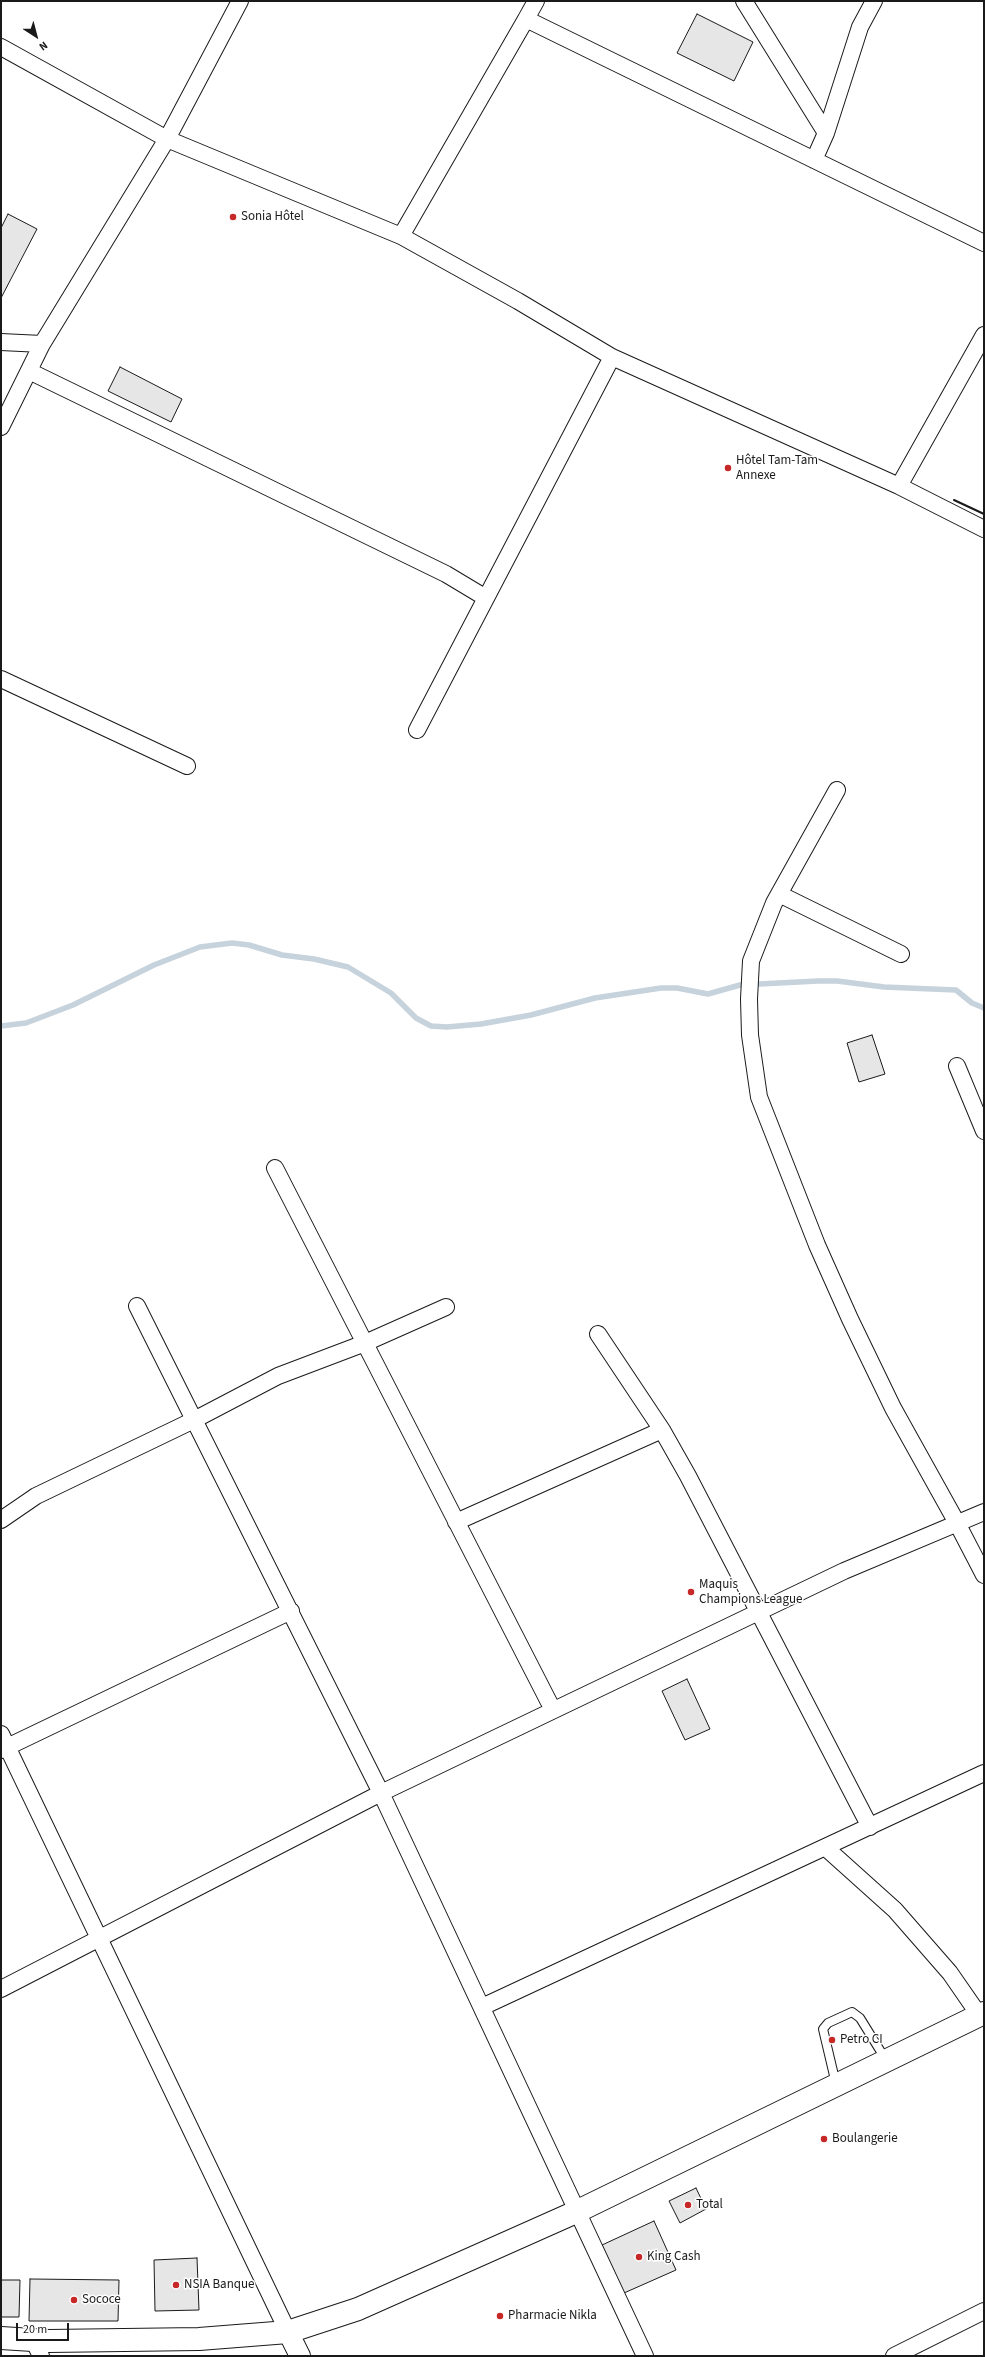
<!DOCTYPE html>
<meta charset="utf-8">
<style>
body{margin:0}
#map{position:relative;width:985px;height:2357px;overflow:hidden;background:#fff;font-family:"Source Sans 3",sans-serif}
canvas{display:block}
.frame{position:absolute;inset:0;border:2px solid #1a1a1a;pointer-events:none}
.north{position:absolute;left:16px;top:16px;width:40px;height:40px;-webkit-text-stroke:3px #fff;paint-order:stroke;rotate:144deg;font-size:11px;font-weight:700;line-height:16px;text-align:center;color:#1a1a1a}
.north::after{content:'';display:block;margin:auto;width:14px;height:18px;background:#1a1a1a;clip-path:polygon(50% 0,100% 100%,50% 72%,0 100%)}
.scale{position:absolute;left:16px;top:2323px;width:53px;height:18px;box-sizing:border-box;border:2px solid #1a1a1a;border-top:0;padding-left:5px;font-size:12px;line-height:14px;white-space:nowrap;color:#1a1a1a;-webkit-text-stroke:3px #fff;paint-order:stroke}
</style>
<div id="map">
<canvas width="985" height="2357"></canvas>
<div class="frame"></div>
<div class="north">N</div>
<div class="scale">20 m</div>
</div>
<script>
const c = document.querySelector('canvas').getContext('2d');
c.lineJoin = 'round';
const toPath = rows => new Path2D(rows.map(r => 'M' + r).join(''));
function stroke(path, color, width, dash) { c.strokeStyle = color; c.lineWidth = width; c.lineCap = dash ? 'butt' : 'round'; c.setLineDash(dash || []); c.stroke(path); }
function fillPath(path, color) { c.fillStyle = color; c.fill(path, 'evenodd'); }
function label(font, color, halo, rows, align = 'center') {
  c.font = font + ' "Source Sans 3",sans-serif'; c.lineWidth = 3; c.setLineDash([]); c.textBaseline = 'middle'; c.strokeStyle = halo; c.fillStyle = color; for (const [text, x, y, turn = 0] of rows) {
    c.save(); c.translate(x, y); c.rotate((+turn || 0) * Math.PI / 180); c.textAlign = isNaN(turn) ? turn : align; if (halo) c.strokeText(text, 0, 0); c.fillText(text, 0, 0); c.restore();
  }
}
stroke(toPath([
 [1,1026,26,1023,73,1005,154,965,200,947,232,943,249,945,282,955,314,959,348,967,391,993,416,1018,431,1026,447,1027,481,1024,531,1015,595,998,661,988,677,988,708,994,740,985,818,981,837,981,884,987,956,990,972,1003,984,1008]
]), '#c6d2dc', 5.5);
const building = toPath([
 [697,14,753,42,734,81,677,53,697,14],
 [8,214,37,229,1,298,1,228,8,214],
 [120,367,182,399,171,422,108,391,120,367],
 [872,1035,885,1074,859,1082,847,1043,872,1035],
 [687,1679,710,1729,685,1740,662,1691,687,1679],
 [696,2188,706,2209,680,2223,669,2201,696,2188],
 [654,2221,676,2270,624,2293,602,2245,654,2221],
 [197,2258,199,2310,155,2311,154,2260,197,2258],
 [30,2279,119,2280,118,2321,29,2321,30,2279],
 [1,2280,20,2280,19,2317,1,2317,1,2280]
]);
fillPath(building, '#e6e6e6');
stroke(building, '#1a1a1a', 1);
const service = toPath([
 [836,2084,823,2029,828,2023,852,2012,860,2018,886,2060]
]);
const minor = toPath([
 [744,1,826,133],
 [526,19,536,1],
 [1,47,167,139,240,1],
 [814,160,826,133,860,27,874,1],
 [401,236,526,19,984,243],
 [1,342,42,344],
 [29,371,446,574,486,598],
 [1,427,42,344,167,139,401,236,518,301,612,357,899,486,984,529],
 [899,486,984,335],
 [1,679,187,766],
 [417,730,612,357],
 [837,790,774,903,751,961,749,999,750,1035,759,1097,817,1245,850,1319,893,1408,957,1523,984,1575],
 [779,894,901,954],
 [957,1066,984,1131],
 [275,1168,553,1710],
 [137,1306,381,1793,645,2356],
 [598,1334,662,1430,688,1476,870,1827],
 [1,1520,36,1496,194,1420,278,1376,365,1343,446,1307],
 [456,1522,662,1430],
 [1,1734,288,2332],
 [1,1750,291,1611],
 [826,1848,895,1910,950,1973,979,2015],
 [1,1989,381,1793,844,1571,984,1512],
 [482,2007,984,1773],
 [33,2340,41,2356],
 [894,2356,984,2311]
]);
const tertiary = toPath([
 [288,2332,300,2356]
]);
const trunk = toPath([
 [1,2338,49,2341,199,2339,288,2332,358,2309,576,2212,984,2013]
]);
stroke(service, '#1a1a1a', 10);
stroke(minor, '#1a1a1a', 18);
stroke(tertiary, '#1a1a1a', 22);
stroke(trunk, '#1a1a1a', 24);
stroke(service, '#fff', 8);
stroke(minor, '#fff', 16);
stroke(tertiary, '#fff', 20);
stroke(trunk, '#fff', 22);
stroke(toPath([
 [954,500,984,514]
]), '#1a1a1a', 2);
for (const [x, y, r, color] of [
 [233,217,4,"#c62828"],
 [728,468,4,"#c62828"],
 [691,1592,4,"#c62828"],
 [832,2040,4,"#c62828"],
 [824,2139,4,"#c62828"],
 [688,2205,4,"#c62828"],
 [639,2257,4,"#c62828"],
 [176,2285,4,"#c62828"],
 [74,2300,4,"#c62828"],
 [500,2316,4,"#c62828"]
]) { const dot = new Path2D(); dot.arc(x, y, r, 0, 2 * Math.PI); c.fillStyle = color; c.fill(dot); stroke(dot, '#fff', 1.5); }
label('13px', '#1a1a1a', '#fff', [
 ["Sonia Hôtel",241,217],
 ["Hôtel Tam-Tam",736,461],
 ["Annexe",736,476],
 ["Maquis",699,1585],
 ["Champions League",699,1600],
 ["Petro CI",840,2040],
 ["Boulangerie",832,2139],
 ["Total",696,2205],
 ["King Cash",647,2257],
 ["NSIA Banque",184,2285],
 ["Sococe",82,2300],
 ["Pharmacie Nikla",508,2316]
], 'left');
</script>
